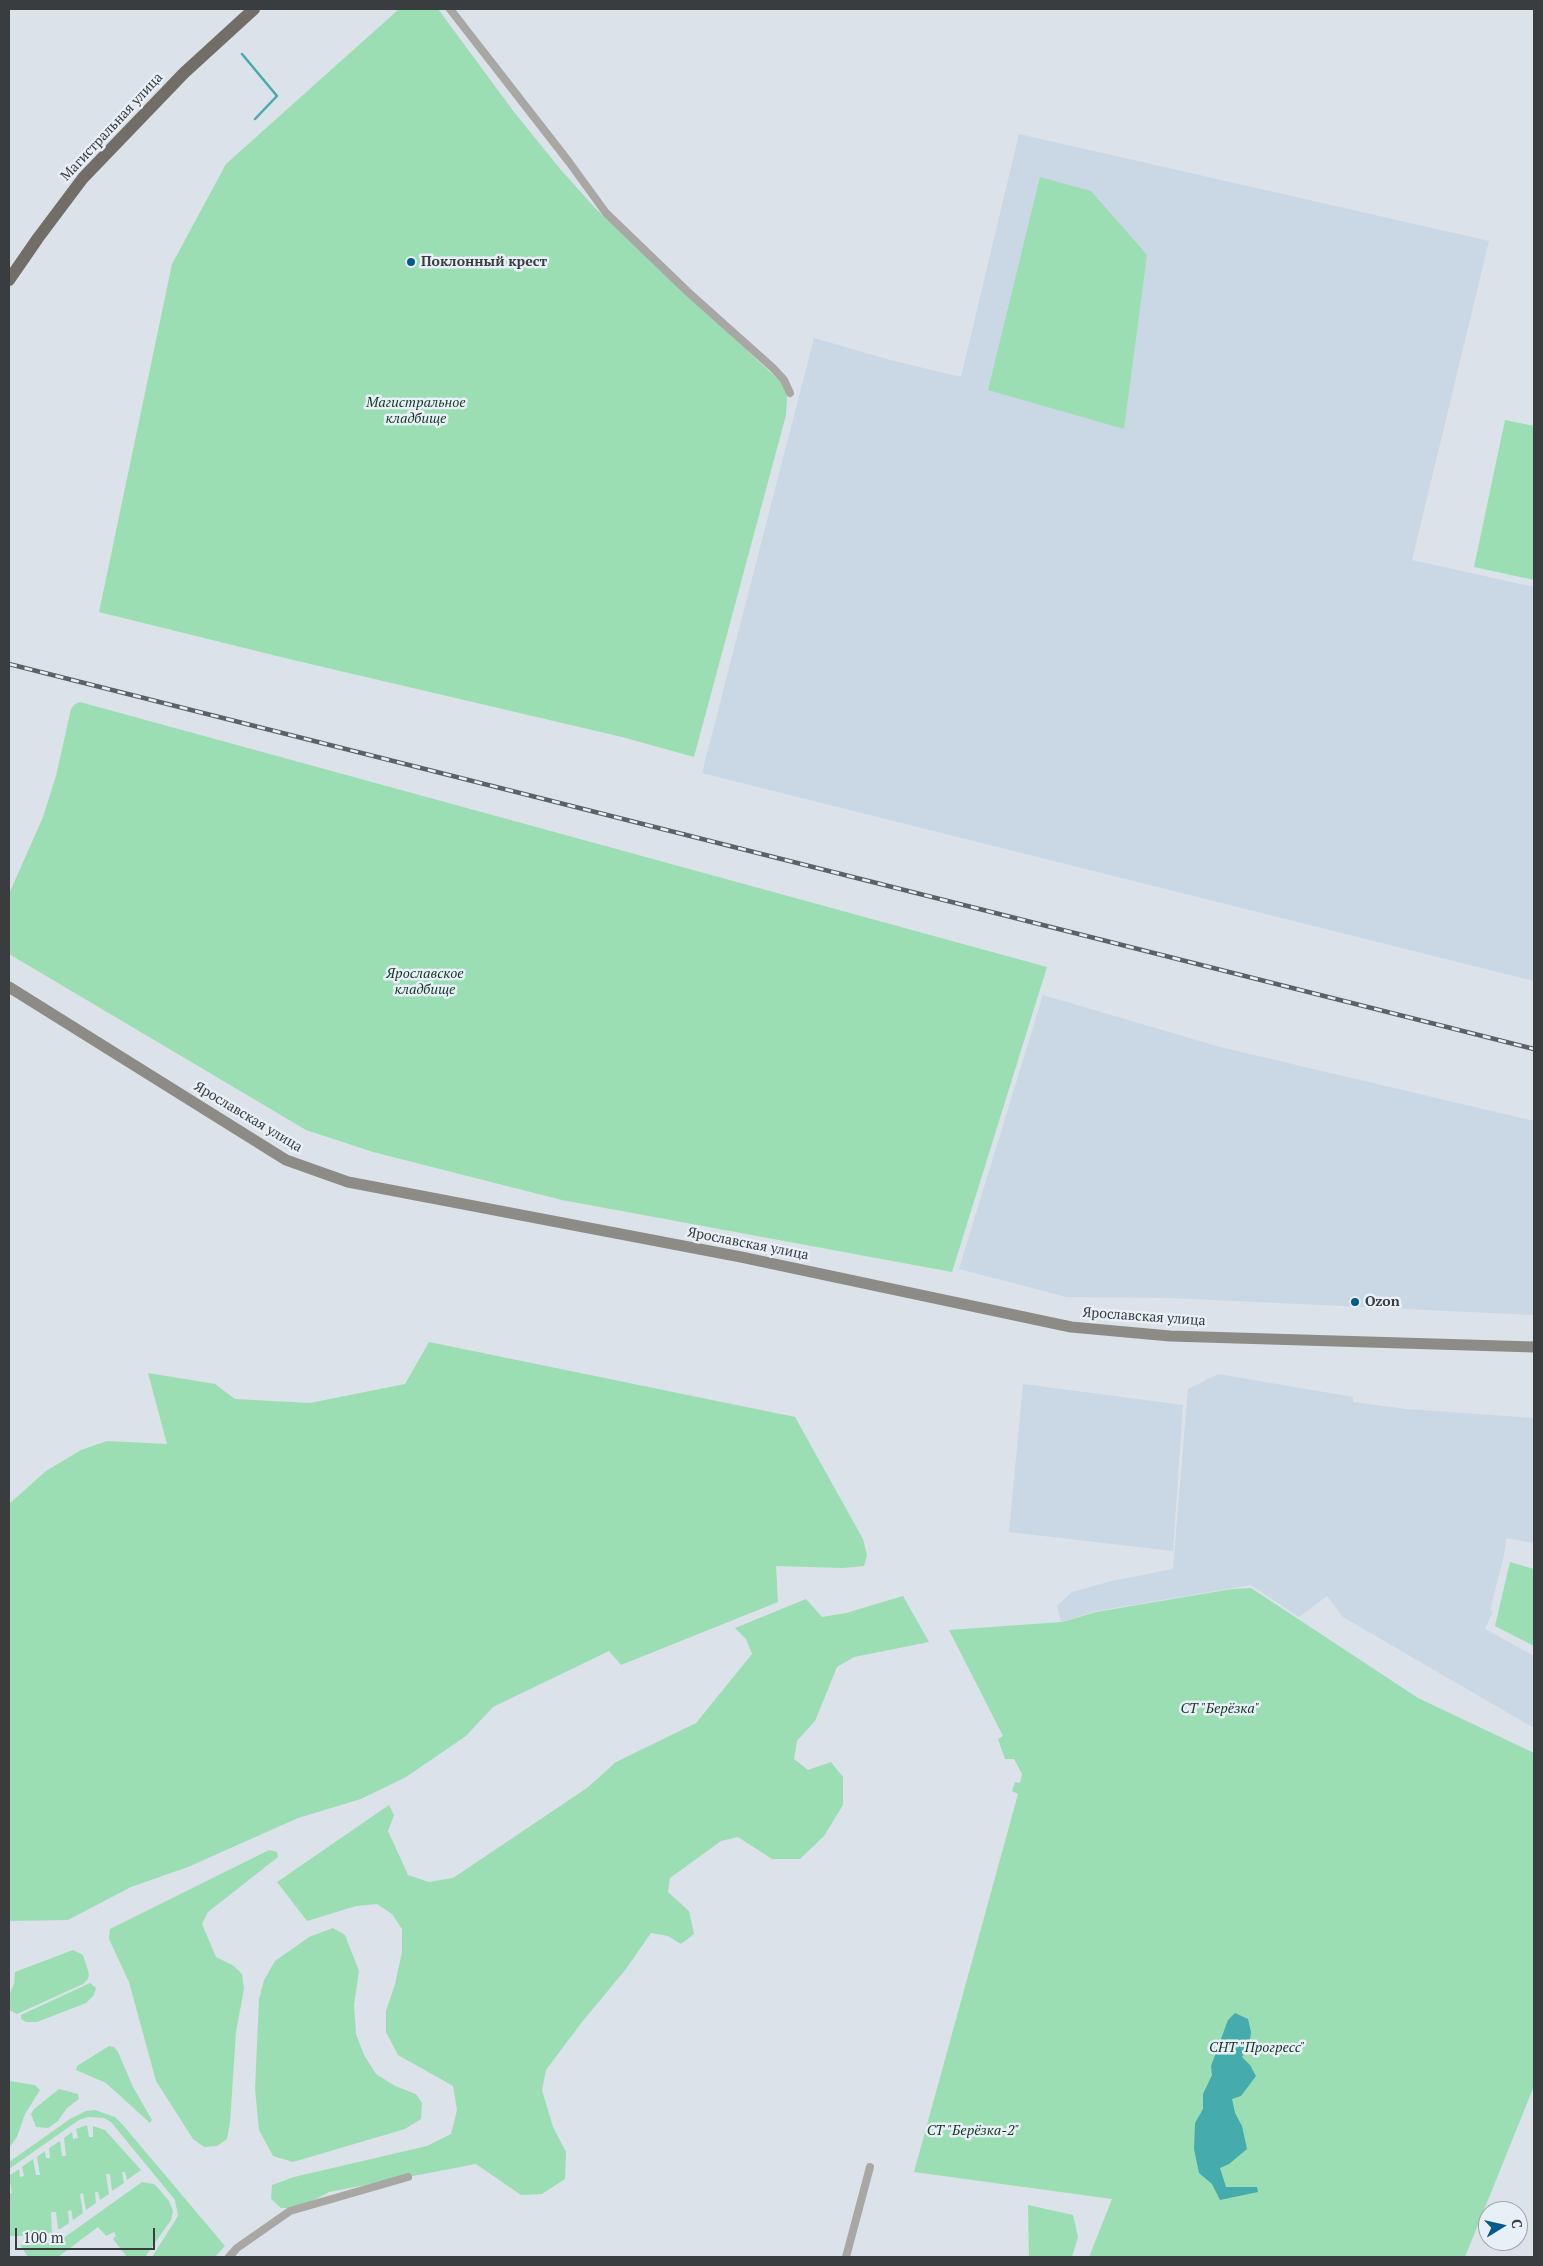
<!DOCTYPE html>
<meta charset="utf-8">
<style>
body{margin:0}
#map{position:relative;width:1543px;height:2266px;overflow:hidden;background:#dbe2e9;font-family:"PT Serif",serif}
canvas{display:block}
.frame{position:absolute;inset:0;border:10px solid #3a3d3f;pointer-events:none}
.north{position:absolute;left:1478px;top:2201px;width:50px;height:50px;box-sizing:border-box;background:#e8eff7;border:1px solid #a2a8ad;border-radius:50%;rotate:81deg;font-size:14px;font-weight:700;line-height:20px;text-align:center;color:#3a3d3f}
.north::after{content:'';display:block;margin:auto;width:18px;height:22px;background:#035a8c;clip-path:polygon(50% 0,100% 100%,50% 72%,0 100%)}
.scale{position:absolute;left:15px;top:2228px;width:140px;height:22px;box-sizing:border-box;border:2px solid #3a3d3f;border-top:0;padding-left:6px;font-size:15px;line-height:18px;white-space:nowrap;color:#3a3d3f;-webkit-text-stroke:4px #e8eff7;paint-order:stroke}
</style>
<div id="map">
<canvas width="1543" height="2266"></canvas>
<div class="frame"></div>
<div class="north">С</div>
<div class="scale">100 m</div>
</div>
<script>
const c = document.querySelector('canvas').getContext('2d');
c.lineJoin = 'round';
function fillPath(path, color) { c.fillStyle = color; c.fill(path, 'evenodd'); }
const toPath = rows => new Path2D(rows.map(r => 'M' + r).join(''));
function stroke(path, color, width, dash) { c.strokeStyle = color; c.lineWidth = width; c.lineCap = dash ? 'butt' : 'round'; c.setLineDash(dash || []); c.stroke(path); }
function label(font, color, halo, rows, align = 'center') {
  c.font = font + ' "PT Serif",serif'; c.lineWidth = 5; c.setLineDash([]); c.textBaseline = 'middle'; c.strokeStyle = halo; c.fillStyle = color; for (const [text, x, y, turn = 0] of rows) {
    c.save(); c.translate(x, y); c.rotate((+turn || 0) * Math.PI / 180); c.textAlign = isNaN(turn) ? turn : align; if (halo) c.strokeText(text, 0, 0); c.fillText(text, 0, 0); c.restore();
  }
}
fillPath(toPath([
 [1019,134,1489,241,1412,560,1534,587,1534,981,702,773,814,338,894,361,961,377],
 [1043,995,1220,1047,1534,1121,1534,1315,1170,1298,1067,1297,959,1269],
 [1218,1374,1353,1397,1353,1402,1406,1409,1534,1418,1534,1543,1506,1538,1504,1555,1490,1610,1493,1611,1485,1629,1534,1656,1534,1728,1343,1617,1327,1596,1299,1617,1251,1585,1096,1611,1061,1622,1057,1606,1072,1592,1112,1581,1173,1569,1188,1389],
 [1023,1384,1183,1405,1173,1551,1009,1532]
]), '#cad7e4');
fillPath(toPath([
 [399,9,438,9,514,112,561,170,595,208,784,385,787,398,786,415,694,757,622,737,289,659,99,612,172,264,226,164],
 [1040,177,1091,191,1147,255,1124,429,988,390],
 [1505,420,1534,426,1534,580,1474,567],
 [80,702,1047,967,952,1272,562,1200,373,1152,306,1130,9,954,9,894,43,817,56,776,71,709,75,704],
 [429,1342,795,1417,863,1539,867,1555,864,1566,843,1568,776,1566,778,1602,621,1665,609,1651,493,1707,466,1736,406,1777,361,1799,298,1818,188,1867,131,1887,68,1920,9,1921,9,1504,46,1471,81,1450,107,1441,167,1444,148,1373,215,1384,235,1399,310,1403,405,1384],
 [1510,1562,1534,1569,1534,1646,1495,1626],
 [1251,1588,1418,1698,1534,1753,1534,2086,1465,2257,1089,2257,1112,2199,914,2172,1018,1794,1012,1791,1015,1782,1020,1783,1022,1774,1014,1759,1005,1759,998,1739,1003,1736,949,1630,1062,1622,1096,1612,1232,1589],
 [903,1596,929,1642,854,1657,837,1667,815,1721,797,1741,794,1759,808,1770,831,1762,843,1777,843,1805,824,1836,800,1859,772,1859,738,1837,721,1841,670,1878,668,1892,689,1911,694,1934,681,1944,668,1936,651,1933,626,1969,582,2022,546,2070,542,2090,553,2127,566,2152,565,2179,542,2194,521,2195,476,2164,329,2192,299,2208,281,2208,271,2199,272,2185,294,2177,427,2146,451,2134,457,2110,453,2086,398,2055,386,2032,386,2011,395,1984,402,1952,402,1929,392,1914,377,1904,356,1906,307,1921,277,1882,389,1805,394,1815,388,1831,408,1875,429,1882,453,1878,587,1788,616,1762,696,1723,752,1654,746,1639,735,1628,806,1599,822,1617,846,1613],
 [269,1850,277,1852,278,1857,208,1912,202,1924,216,1957,234,1966,242,1974,244,1989,236,2032,230,2123,227,2139,217,2146,204,2147,193,2139,156,2081,129,1982,109,1939,110,1929],
 [333,1928,345,1935,359,1971,354,2005,356,2034,364,2055,376,2074,395,2086,416,2094,422,2103,421,2119,405,2129,293,2162,273,2156,259,2130,255,2089,259,1999,264,1980,275,1961,309,1937],
 [73,1950,83,1955,89,1974,88,1979,83,1984,17,2014,9,2010,9,1995,14,1984,15,1972],
 [90,1983,96,1988,94,1995,86,2003,37,2022,26,2022,21,2019,21,2015],
 [109,2046,114,2047,118,2052,133,2087,152,2120,150,2123,106,2083,76,2070,77,2066],
 [9,2081,35,2085,40,2090,25,2114,17,2137,9,2148],
 [59,2089,78,2094,79,2099,67,2108,58,2121,48,2128,36,2127,31,2114,34,2109],
 [95,2110,115,2117,122,2124,225,2246,215,2257,152,2257,178,2216,175,2200,111,2122,104,2118,88,2117,79,2120,9,2169,9,2162,70,2119,86,2111],
 [87,2125,89,2137,93,2137,93,2126,105,2130,141,2170,127,2180,125,2172,122,2172,124,2183,112,2191,110,2174,106,2174,109,2194,100,2200,98,2192,95,2192,96,2203,86,2210,83,2193,80,2194,83,2213,73,2220,71,2210,68,2211,69,2223,60,2229,58,2229,56,2212,51,2212,52,2232,45,2234,44,2230,40,2230,40,2234,30,2235,29,2232,25,2232,25,2236,9,2236,9,2194,12,2193,9,2176,19,2169,20,2177,24,2176,22,2167,33,2159,36,2175,40,2175,37,2157,45,2151,46,2158,50,2158,49,2148,60,2141,62,2156,66,2156,64,2138,72,2132,73,2139,78,2138,76,2129],
 [142,2182,154,2184,159,2189,169,2201,173,2211,171,2220,145,2257,127,2257,113,2239,116,2236,114,2232,106,2236,98,2227,58,2257,28,2257,20,2245,53,2243,62,2239],
 [1028,2205,1073,2215,1078,2237,1072,2257,1029,2257]
]), '#9cdeb3');
fillPath(toPath([
 [1235,2013,1248,2019,1251,2032,1249,2047,1242,2057,1250,2065,1256,2076,1241,2096,1232,2099,1235,2113,1242,2126,1247,2149,1229,2164,1220,2168,1226,2187,1257,2187,1258,2192,1220,2200,1212,2184,1199,2173,1194,2149,1195,2123,1203,2109,1203,2094,1212,2075,1211,2066,1228,2020]
]), '#45abad');
stroke(toPath([
 [242,54,277,96,255,119]
]), '#45abad', 2.5);
stroke(toPath([
 [450,9,569,162,606,213,688,292,773,368,784,380,790,393],
 [229,2257,237,2248,290,2211,408,2177],
 [846,2257,870,2167]
]), '#a9a7a4', 8);
stroke(toPath([
 [9,987,286,1160,348,1182,741,1257,1071,1327,1170,1336,1534,1347]
]), '#8d8b86', 11);
stroke(toPath([
 [9,280,38,238,83,178,184,73,254,9]
]), '#726e67', 12);
const rail = toPath([
 [9,664,1534,1049]
]);
stroke(rail, '#5d6164', 4.5);
stroke(rail, '#e8eff7', 2.5, [8]);
for (const [x, y, r, color] of [
 [411,262,5,"#035a8c"],
 [1355,1302,5,"#035a8c"]
]) { const dot = new Path2D(); dot.arc(x, y, r, 0, 2 * Math.PI); c.fillStyle = color; c.fill(dot); stroke(dot, '#e8eff7', 2); }
label('14px', '#3a3d3f', '#e8eff7', [
 ["Магистральная улица",112,127,-47],
 ["Ярославская улица",248,1117,31],
 ["Ярославская улица",748,1244,11],
 ["Ярославская улица",1144,1317,4]
]);
label('bold 14px', '#3a3d3f', '#e8eff7', [
 ["Поклонный крест",421,262],
 ["Ozon",1365,1302]
], 'left');
label('italic 14px', '#143924', '#e8eff7', [
 ["Магистральное",416,403],
 ["кладбище",416,419],
 ["Ярославское",425,974],
 ["кладбище",425,990],
 ["СТ \"Берёзка\"",1220,1709],
 ["СНТ \"Прогресс\"",1257,2048],
 ["СТ \"Берёзка-2\"",973,2131]
]);
</script>
